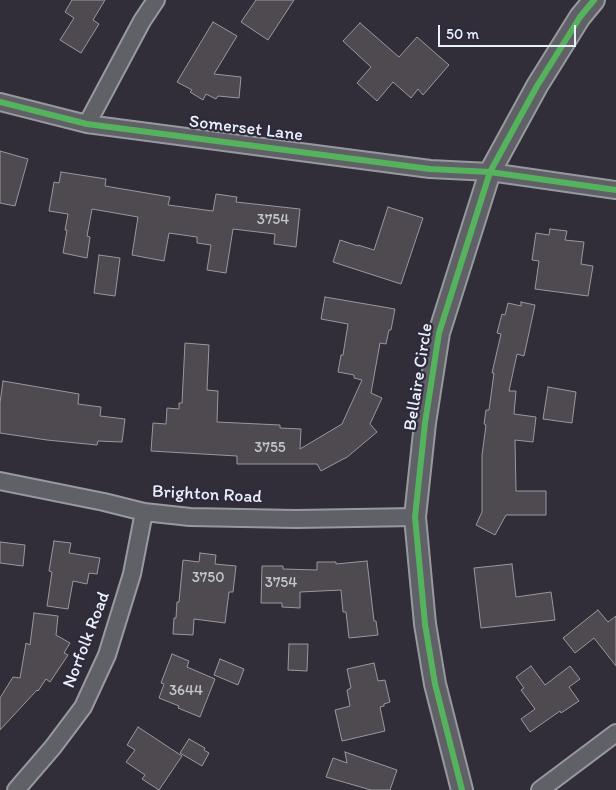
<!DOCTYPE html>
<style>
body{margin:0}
#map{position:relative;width:616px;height:790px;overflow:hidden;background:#312e39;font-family:Itim,sans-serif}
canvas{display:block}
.scale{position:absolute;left:438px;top:25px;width:138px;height:22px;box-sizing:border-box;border:2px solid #e8f1f8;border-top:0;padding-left:6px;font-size:15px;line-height:18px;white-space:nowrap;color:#e8f1f8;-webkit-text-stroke:4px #2f2a3d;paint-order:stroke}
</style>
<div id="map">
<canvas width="616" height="790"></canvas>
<div class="scale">50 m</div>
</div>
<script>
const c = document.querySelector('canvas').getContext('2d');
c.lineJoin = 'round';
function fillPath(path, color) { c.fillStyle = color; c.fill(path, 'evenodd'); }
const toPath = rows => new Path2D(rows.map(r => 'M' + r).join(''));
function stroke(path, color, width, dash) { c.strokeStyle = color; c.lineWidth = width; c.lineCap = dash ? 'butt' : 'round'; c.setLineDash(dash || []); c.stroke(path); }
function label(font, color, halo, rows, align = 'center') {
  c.font = font + ' Itim,sans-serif'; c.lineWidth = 4.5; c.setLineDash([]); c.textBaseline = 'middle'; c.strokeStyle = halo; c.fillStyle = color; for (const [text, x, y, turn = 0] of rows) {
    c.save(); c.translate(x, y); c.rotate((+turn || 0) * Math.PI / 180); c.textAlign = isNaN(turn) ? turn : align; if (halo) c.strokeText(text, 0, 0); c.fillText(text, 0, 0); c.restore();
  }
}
const building = toPath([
 [72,0,105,0,93,20,99,24,81,53,60,40,74,18,65,12,72,0],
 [256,0,294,0,268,40,241,22,256,0],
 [213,22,237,36,214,74,241,77,239,98,218,96,216,99,206,94,203,100,190,92,192,90,177,82,213,22],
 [360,23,399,57,417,37,449,65,423,95,418,89,411,98,393,82,377,101,357,83,371,67,343,41,360,23],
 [0,151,28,159,15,206,0,203,0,151],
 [61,172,106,179,105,186,170,197,168,205,213,211,216,194,237,197,236,202,300,209,296,247,274,244,275,234,233,229,226,273,207,270,211,245,197,243,197,237,169,233,164,261,132,255,138,217,92,209,87,236,90,237,87,258,63,253,67,230,65,230,68,214,49,211,54,182,59,183,61,172],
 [388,207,423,218,401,284,333,262,340,240,358,246,358,245,374,250,388,207],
 [550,229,567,231,565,240,584,242,581,264,593,266,588,296,535,289,539,261,532,260,536,233,549,235,550,229],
 [99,255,120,258,115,296,94,293,99,255],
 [325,297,395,309,391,330,389,330,386,344,380,343,371,393,382,398,370,424,377,432,346,458,345,458,321,471,317,464,237,464,237,456,151,451,153,423,166,424,167,408,179,409,179,403,182,403,185,343,209,345,207,390,218,391,217,422,280,425,280,428,301,429,300,449,342,424,362,380,354,378,354,375,338,372,341,355,343,355,348,324,321,319,325,297],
 [521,302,535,305,524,356,517,354,509,391,516,391,514,414,536,417,533,442,515,440,516,491,546,491,546,515,506,515,495,535,476,525,482,512,482,455,486,425,484,424,486,410,489,410,494,373,492,373,501,334,497,333,502,314,505,315,508,303,521,306,521,302],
 [3,381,79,394,78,404,101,407,100,416,125,419,122,442,98,441,97,445,47,440,0,433,0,403,3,381],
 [548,387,576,392,572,423,543,419,548,387],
 [54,541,71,543,69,553,100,558,97,574,89,573,87,584,73,581,68,609,47,606,52,572,49,571,54,541],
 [0,542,25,545,23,566,0,563,0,542],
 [200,553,216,555,215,564,236,566,233,592,229,592,225,623,194,619,193,635,173,634,174,618,176,618,177,602,179,602,183,560,199,562,200,553],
 [367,561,374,621,376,621,378,635,349,638,346,612,343,612,341,590,300,592,300,608,282,607,282,603,261,603,262,566,283,566,283,569,317,570,317,562,336,562,336,564,367,561],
 [512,564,516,597,551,592,555,620,481,628,474,568,512,564],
 [598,610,608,622,616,616,616,666,594,638,575,653,563,638,598,610],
 [34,613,58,616,56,635,70,643,64,653,68,655,50,682,46,679,38,691,37,690,0,730,0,698,13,677,20,678,26,643,30,645,34,613],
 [289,644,308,644,307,671,288,670,289,644],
 [172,654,189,661,187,667,215,679,200,717,178,708,179,706,159,698,164,684,161,683,172,654],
 [220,659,244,669,238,685,214,675,220,659],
 [374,663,378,681,385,680,390,702,384,704,384,706,380,707,385,731,342,741,335,710,350,706,347,690,351,688,347,669,374,663],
 [531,666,545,685,570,666,580,679,569,687,579,701,561,713,560,711,530,732,521,719,535,709,521,690,524,688,516,677,531,666],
 [138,727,182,756,159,790,142,779,145,775,126,762,135,750,127,745,138,727],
 [189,739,205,748,204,750,209,753,202,766,180,753,189,739],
 [345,752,397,770,390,790,371,790,326,777,333,758,347,763,345,752]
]);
fillPath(building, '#4f4a4f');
stroke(building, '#98999f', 1);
const minor = toPath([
 [0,102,87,124,430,169,490,172,616,190],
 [87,124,142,21,156,0],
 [0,481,104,502,144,512,190,517,296,519,415,517],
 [16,790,53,747,83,707,107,655,132,574,144,512],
 [540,790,616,733]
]);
const tertiary = toPath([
 [462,790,435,684,425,624,415,517,425,423,439,333,490,172,537,86,580,17,594,0]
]);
stroke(minor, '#98999f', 20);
stroke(tertiary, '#98999f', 24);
stroke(minor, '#606067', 16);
stroke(tertiary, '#606067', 20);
stroke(toPath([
 [0,102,87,124,430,169,490,172,616,190],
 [462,790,435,684,425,624,415,517,425,423,439,333,490,172,537,86,580,17,594,0]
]), '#56b35d', 6);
label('15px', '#c2c7ce', null, [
 ["3754",273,220],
 ["3755",270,448],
 ["3750",208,578],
 ["3754",281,583],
 ["3644",186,691]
]);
label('18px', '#e8f1f8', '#2f2a3d', [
 ["Somerset Lane",246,129,7],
 ["Bellaire Circle",419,377,-81],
 ["Brighton Road",207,495,3],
 ["Norfolk Road",87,640,-69]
]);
</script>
